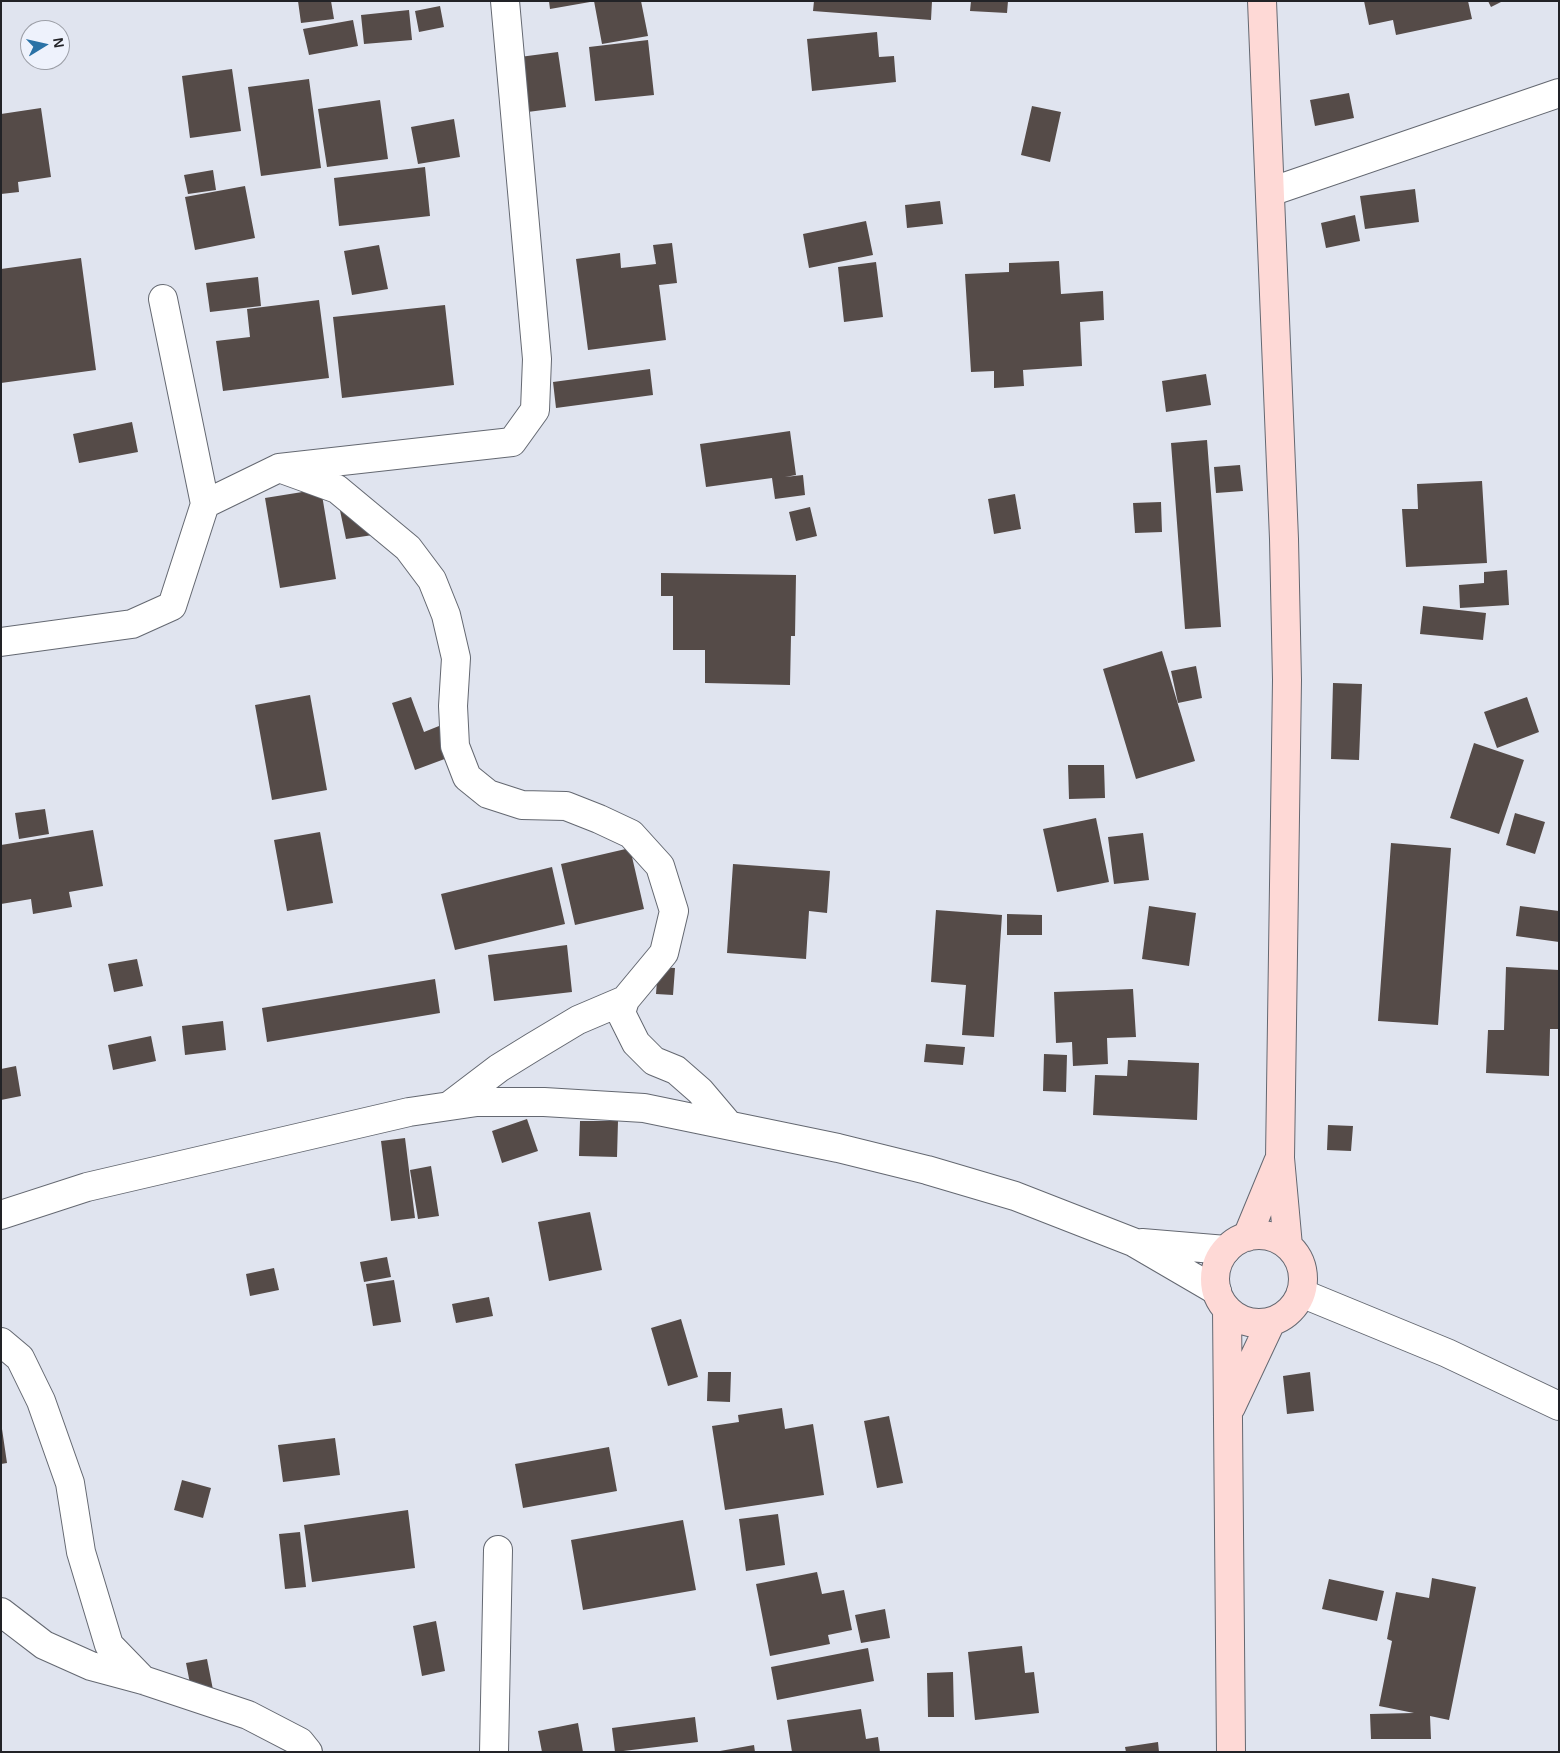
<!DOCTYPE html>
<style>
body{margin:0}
#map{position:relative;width:1560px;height:1753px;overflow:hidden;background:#e0e4ef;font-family:Helvetica,sans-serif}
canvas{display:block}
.frame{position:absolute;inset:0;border:2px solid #222327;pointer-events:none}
.north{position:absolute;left:20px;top:20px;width:50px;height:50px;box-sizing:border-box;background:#eef2fc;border:1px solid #9c9fa7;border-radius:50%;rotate:81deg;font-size:14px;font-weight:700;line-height:20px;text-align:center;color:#222327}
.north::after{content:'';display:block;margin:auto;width:18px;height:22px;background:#2a72a6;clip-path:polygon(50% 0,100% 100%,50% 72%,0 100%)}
</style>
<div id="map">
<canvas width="1560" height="1753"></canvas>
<div class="frame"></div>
<div class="north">N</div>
</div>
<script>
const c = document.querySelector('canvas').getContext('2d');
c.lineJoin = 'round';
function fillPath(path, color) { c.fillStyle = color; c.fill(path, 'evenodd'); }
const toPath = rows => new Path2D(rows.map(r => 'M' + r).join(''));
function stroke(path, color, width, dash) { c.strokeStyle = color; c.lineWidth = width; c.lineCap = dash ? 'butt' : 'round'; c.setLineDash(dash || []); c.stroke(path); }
fillPath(toPath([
 [298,1,331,1,334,19,301,23],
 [549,1,590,1,590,2,550,9],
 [594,1,641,1,648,36,602,44],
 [814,1,932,1,931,20,813,11],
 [971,1,1008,1,1007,13,970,11],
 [1364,1,1468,1,1472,19,1396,35,1393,20,1369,25],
 [1488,1,1503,1,1491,7],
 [440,6,444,27,419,32,415,11],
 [409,10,412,40,364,44,361,15],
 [353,20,358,46,309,55,303,29],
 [877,32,879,57,894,56,896,82,812,91,807,39],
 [648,40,654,95,595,101,589,47],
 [558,52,566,107,520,113,512,58],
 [232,69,241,131,190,138,182,76],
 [309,79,321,168,261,176,248,87],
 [1349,93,1354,118,1315,126,1310,100],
 [380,100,388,159,327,167,318,109],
 [1032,106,1061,112,1050,162,1021,155],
 [41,108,51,177,18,182,19,192,1,194,1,114],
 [454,119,460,157,418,164,411,127],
 [425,167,430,216,339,226,334,178],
 [213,170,216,190,188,194,184,175],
 [245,186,255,238,195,250,185,197],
 [1415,189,1419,222,1365,229,1360,196],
 [940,201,943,224,907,228,905,205],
 [1355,215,1360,241,1326,248,1321,223],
 [866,221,873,255,809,268,803,234],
 [672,243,677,283,659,285,666,340,588,350,576,259,620,253,621,268,656,264,653,245],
 [379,245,388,289,352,295,344,251],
 [81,258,96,370,1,383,1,269],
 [1059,261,1061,294,1103,291,1104,320,1080,322,1082,366,1023,370,1024,386,994,388,994,371,971,372,965,274,1009,272,1009,263],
 [876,262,883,317,844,322,838,267],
 [258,277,261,306,210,312,206,283],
 [319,300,329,378,223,391,216,341,250,337,247,309],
 [445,305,454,385,342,398,333,317],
 [650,369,653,395,556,408,553,382],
 [1206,374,1211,405,1166,412,1162,381],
 [132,422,138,452,79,463,73,434],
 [790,431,796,475,785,477,803,475,805,495,775,499,772,478,706,487,700,444],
 [1207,440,1221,627,1185,629,1171,443],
 [1240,465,1243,491,1216,493,1214,467],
 [1482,481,1487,563,1406,567,1402,509,1418,509,1417,484],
 [321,489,336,579,280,588,265,498],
 [1015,494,1021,529,994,534,988,499],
 [338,501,373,535,346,539],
 [1161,502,1162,532,1135,533,1133,503],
 [810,507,817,536,796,541,789,512],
 [1507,570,1509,605,1460,608,1459,585,1484,583,1484,572],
 [661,573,796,575,795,636,791,636,790,685,705,683,705,650,673,650,673,596,661,596],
 [1423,606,1486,613,1483,640,1420,634],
 [1162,651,1195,761,1136,779,1103,669],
 [1196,666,1202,698,1178,703,1171,671],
 [1333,683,1362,684,1359,760,1331,759],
 [310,695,327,790,272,800,255,705],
 [411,697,424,732,439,726,450,757,415,770,392,703],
 [1527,697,1539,732,1497,748,1484,712],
 [1474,743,1524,760,1499,834,1450,818],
 [1068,765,1104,765,1105,798,1069,799],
 [45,809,49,834,19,839,15,813],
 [1515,813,1545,822,1535,854,1506,845],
 [1096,818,1109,882,1057,892,1043,829],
 [93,830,103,886,69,892,72,907,33,914,31,899,1,904,1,845],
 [320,832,333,903,287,911,274,840],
 [1143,833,1149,880,1114,884,1108,837],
 [1391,843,1451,848,1438,1025,1378,1021],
 [630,848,644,909,575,925,561,864],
 [733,864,830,871,827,913,809,911,806,959,727,953],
 [552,867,565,924,455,950,441,894],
 [1149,906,1196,913,1189,966,1142,959],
 [1520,906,1559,911,1559,942,1516,936],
 [936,910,1002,915,994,1037,962,1035,966,985,931,982],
 [1007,914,1042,915,1042,935,1007,935],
 [567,945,572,992,494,1001,488,955],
 [137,959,143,986,114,992,108,964],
 [658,967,675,968,673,995,656,994],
 [1506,967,1559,970,1559,1029,1550,1029,1549,1076,1486,1073,1488,1030,1504,1030],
 [435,979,440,1013,267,1042,262,1008],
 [1133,989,1136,1037,1107,1038,1108,1064,1073,1066,1072,1042,1056,1043,1054,992],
 [223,1021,226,1050,185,1055,182,1026],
 [151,1036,156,1061,113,1070,108,1045],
 [926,1044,965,1047,963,1065,924,1062],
 [1044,1054,1067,1055,1066,1092,1043,1091],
 [1128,1060,1199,1063,1197,1120,1093,1115,1095,1075,1127,1076],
 [16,1066,21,1096,1,1100,1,1069],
 [527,1119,538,1151,502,1163,492,1131],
 [580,1121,618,1121,617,1157,579,1156],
 [1328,1125,1353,1126,1351,1151,1327,1150],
 [405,1138,415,1218,391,1221,381,1141],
 [431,1166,439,1216,418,1219,410,1170],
 [590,1212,602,1270,549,1281,538,1222],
 [387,1257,391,1277,364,1282,360,1262],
 [274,1268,279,1290,250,1296,246,1274],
 [394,1280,401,1322,373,1326,366,1284],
 [489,1297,493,1316,456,1323,452,1304],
 [681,1319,698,1377,668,1386,651,1328],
 [708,1372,731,1372,730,1402,707,1401],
 [1310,1372,1314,1411,1287,1414,1283,1376],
 [782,1408,785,1429,813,1424,824,1495,725,1510,712,1426,739,1422,738,1415],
 [889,1416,903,1483,877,1488,864,1421],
 [2,1429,7,1463,1,1464,1,1430],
 [335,1438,340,1475,283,1482,278,1445],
 [609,1447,617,1491,523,1508,515,1464],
 [182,1480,211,1488,203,1518,174,1510],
 [408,1510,415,1568,312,1582,304,1525],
 [778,1514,785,1565,746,1571,739,1519],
 [683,1520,696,1590,583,1610,571,1540],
 [300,1532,306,1587,285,1589,279,1534],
 [817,1572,822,1594,844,1590,852,1630,828,1635,830,1644,770,1656,756,1584],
 [1432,1578,1476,1587,1449,1720,1430,1716,1431,1739,1371,1739,1370,1714,1414,1713,1379,1706,1392,1641,1387,1639,1396,1592,1429,1598],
 [1329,1579,1384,1591,1377,1621,1322,1609],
 [885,1609,890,1638,861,1643,855,1615],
 [436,1621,445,1671,422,1676,413,1626],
 [1022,1646,1025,1673,1034,1672,1039,1713,975,1720,968,1652],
 [868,1648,874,1681,777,1700,771,1667],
 [207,1659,215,1700,194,1704,186,1663],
 [953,1672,954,1717,928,1717,927,1673],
 [861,1709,866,1739,878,1737,880,1752,792,1752,787,1720],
 [695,1717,698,1742,615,1752,612,1728],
 [578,1723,583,1752,542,1752,538,1731],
 [1158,1742,1159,1752,1126,1752,1125,1747],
 [754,1745,755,1752,720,1752,720,1751]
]), '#554b48');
const street = toPath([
 [1270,192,1559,93],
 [279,468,337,489,408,548,432,580,446,615,456,658,453,706,455,746,467,777,488,794,522,805,566,806,599,819,631,834,660,866,674,911,664,953,625,1000,621,1013,636,1043,654,1061,676,1070,700,1091,728,1124],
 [205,504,279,468,512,442,535,410,537,359,505,1],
 [1,642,132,624,172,606,205,504,163,299],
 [449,1106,499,1068,533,1047,578,1020,625,1000],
 [1,1215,87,1187,409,1112,477,1102,544,1102,644,1108,838,1148,927,1170,1015,1196,1133,1242,1217,1291],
 [1142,1243,1226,1250],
 [1301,1293,1447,1353,1559,1406],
 [1,1342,20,1358,41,1401,70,1483,81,1552,109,1645,143,1680],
 [1,1612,44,1645,91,1666,143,1680,248,1715,300,1742,308,1752],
 [494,1752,498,1550]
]);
const secondary = toPath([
 [1262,1,1284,539,1287,680,1280,1158,1288,1246],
 '1215 1279a44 44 0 1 1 88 0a44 44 0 1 1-88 0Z',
 [1247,1237,1278,1162],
 [1227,1309,1231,1752],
 [1231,1407,1271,1322]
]);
stroke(street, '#646871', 30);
stroke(secondary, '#646871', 30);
stroke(street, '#fff', 28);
stroke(secondary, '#fed9d6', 28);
</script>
